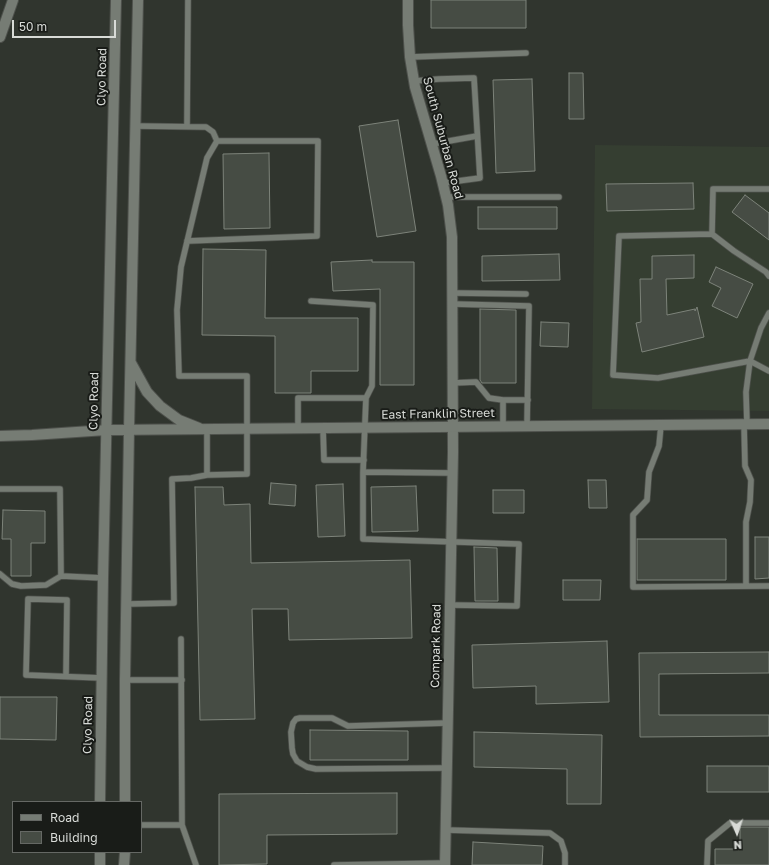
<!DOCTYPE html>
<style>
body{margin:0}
#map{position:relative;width:769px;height:865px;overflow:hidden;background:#30352e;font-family:"Golos Text",sans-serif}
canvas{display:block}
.legend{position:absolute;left:12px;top:801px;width:130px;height:52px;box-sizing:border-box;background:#191c18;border:1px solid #656864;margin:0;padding:5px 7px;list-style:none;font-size:12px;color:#d8dbd7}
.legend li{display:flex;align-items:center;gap:8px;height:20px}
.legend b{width:20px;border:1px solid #656864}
.north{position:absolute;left:717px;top:813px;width:40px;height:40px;-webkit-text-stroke:3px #191c18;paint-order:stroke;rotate:177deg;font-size:11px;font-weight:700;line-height:16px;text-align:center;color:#d8dbd7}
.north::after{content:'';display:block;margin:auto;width:14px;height:18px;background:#d8dbd7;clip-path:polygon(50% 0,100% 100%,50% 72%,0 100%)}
.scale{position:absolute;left:12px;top:20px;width:104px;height:18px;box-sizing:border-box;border:2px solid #d8dbd7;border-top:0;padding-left:5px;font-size:12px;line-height:14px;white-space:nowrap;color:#d8dbd7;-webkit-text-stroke:3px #191c18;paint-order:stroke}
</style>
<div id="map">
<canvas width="769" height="865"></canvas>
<ul class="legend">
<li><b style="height:5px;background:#767c74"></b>Road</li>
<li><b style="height:11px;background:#464c44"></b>Building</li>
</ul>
<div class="north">N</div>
<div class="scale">50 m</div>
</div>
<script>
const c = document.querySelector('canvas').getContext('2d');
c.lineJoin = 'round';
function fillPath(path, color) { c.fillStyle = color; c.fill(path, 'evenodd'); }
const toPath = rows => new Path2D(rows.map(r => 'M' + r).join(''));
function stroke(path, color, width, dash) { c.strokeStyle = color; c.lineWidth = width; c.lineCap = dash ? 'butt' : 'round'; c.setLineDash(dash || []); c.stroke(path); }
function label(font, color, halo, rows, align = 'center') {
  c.font = font + ' "Golos Text",sans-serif'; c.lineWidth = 4; c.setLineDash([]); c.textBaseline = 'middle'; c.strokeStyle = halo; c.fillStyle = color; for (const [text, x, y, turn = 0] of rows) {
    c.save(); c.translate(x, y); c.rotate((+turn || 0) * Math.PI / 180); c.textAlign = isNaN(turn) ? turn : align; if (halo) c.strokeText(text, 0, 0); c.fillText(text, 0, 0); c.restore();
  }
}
fillPath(toPath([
 [595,145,769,147,769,411,592,409]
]), '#353e31');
const building = toPath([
 [431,0,526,0,526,28,431,28,431,0],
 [569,73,583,73,584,119,569,119,569,73],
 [532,79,535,171,496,173,493,80,532,79],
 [398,120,416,231,377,237,359,126,398,120],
 [269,153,270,228,224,229,223,154,269,153],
 [693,183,694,209,607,211,606,184,693,183],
 [745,195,769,213,769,240,732,212,745,195],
 [478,207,557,207,557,229,478,229,478,207],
 [203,249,266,250,265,318,358,318,358,371,311,371,311,393,275,393,275,336,202,335,203,249],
 [559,254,560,280,482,281,482,256,559,254],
 [694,255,694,278,666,279,667,315,695,309,695,311,697,307,704,337,642,352,636,323,641,322,640,279,652,279,652,256,694,255],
 [372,260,372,262,414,262,414,385,380,385,380,289,333,291,331,262,372,260],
 [716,267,753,284,737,318,712,306,721,288,709,282,716,267],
 [480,309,516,310,516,383,482,383,480,380,480,309],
 [541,322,569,323,568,347,540,346,541,322],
 [588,480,606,480,607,508,589,508,588,480],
 [271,483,296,485,295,506,269,504,271,483],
 [343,484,345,536,318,537,316,485,343,484],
 [416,486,418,531,372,532,371,487,416,486],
 [195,487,223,487,224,505,250,504,251,563,410,560,412,638,289,640,288,609,252,609,255,719,200,720,195,487],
 [493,490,524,490,524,513,493,513,493,490],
 [3,510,45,511,45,543,31,543,31,576,11,576,11,539,2,539,3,510],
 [755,537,769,537,769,578,755,579,755,537],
 [637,539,726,539,726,580,637,580,637,539],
 [474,547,497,548,498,601,475,601,474,547],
 [563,580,601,580,600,600,563,600,563,580],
 [607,641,609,702,536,704,536,686,473,688,472,645,607,641],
 [769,652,769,673,659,674,659,715,769,715,769,736,640,737,639,653,769,652],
 [0,697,57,697,56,740,0,739,0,697],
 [310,730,408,731,408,760,310,760,310,730],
 [474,732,602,735,601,804,567,804,567,769,474,767,474,732],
 [707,766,769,766,769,792,707,792,707,766],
 [397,793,397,834,267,835,267,864,219,865,219,794,397,793],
 [740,827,769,827,769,865,715,865,715,849,740,849,740,827],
 [473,842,543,846,542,865,472,865,473,842]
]);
fillPath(building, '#464c44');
stroke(building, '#7d837a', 1);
const lane = toPath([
 [410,57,526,53],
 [414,81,439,79,474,78,480,178,443,183],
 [135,126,206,127,213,132,217,141,207,158,181,267,177,310,179,376,247,376,247,474,207,475,207,429],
 [187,126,188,0],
 [432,144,477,136],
 [446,197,559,197],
 [712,234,713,189,769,189],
 [187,241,317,236,318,141,217,141],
 [769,276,766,272,734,251,712,234,619,236,613,375,658,378,750,361,769,371],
 [453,293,526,294],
 [311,301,373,305,372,386,366,398,363,472,452,473],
 [453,304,529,306,527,426],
 [452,383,476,382,489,398,503,400,503,426],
 [503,400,528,400],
 [744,424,745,466,751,480,750,502,746,522,746,586],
 [747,424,746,392,750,361,761,328,769,313],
 [661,425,659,446,649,472,647,500,633,515,633,587,769,586],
 [323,428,324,460,364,460],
 [298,429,298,398,366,398],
 [363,472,363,539,519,544,517,606,449,605],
 [0,489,60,489,61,576,103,578],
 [0,574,12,584,21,586,46,585,61,576],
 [127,604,174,603,172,479,191,478,207,475],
 [181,639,182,825],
 [66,676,67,600,28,599,26,675,102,678],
 [125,680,182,680],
 [447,768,316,769,307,767,297,761,293,754,292,748,291,732,293,723,296,719,300,718,332,718,348,726,447,723],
 [141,825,182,825,196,865],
 [446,830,550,833,561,841,565,853,565,865],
 [334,865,445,863],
 [707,865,708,841,730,823,769,823]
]);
const street = toPath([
 [408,0,408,25,410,57,415,87,441,176,448,205,452,237,453,452,445,865],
 [0,37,13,0]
]);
const secondary = toPath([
 [131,363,147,392,160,406,179,420,199,428],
 [0,436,32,435,106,430,769,424],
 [100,802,103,578,116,0],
 [125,802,125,680,129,430,138,0],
 [100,865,100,852],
 [124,865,125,852]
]);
stroke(lane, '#4e514c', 7);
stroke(street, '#4e514c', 12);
stroke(secondary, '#4e514c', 12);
stroke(lane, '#767c74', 5.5);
stroke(street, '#767c74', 10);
stroke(secondary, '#767c74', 10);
label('12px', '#d8dbd7', '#191c18', [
 ["Clyo Road",102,77,-89],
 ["South Suburban Road",443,138,75],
 ["Clyo Road",94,401,-89],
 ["East Franklin Street",438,414,-1],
 ["Compark Road",436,646,-89],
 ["Clyo Road",88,725,-89]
]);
</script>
